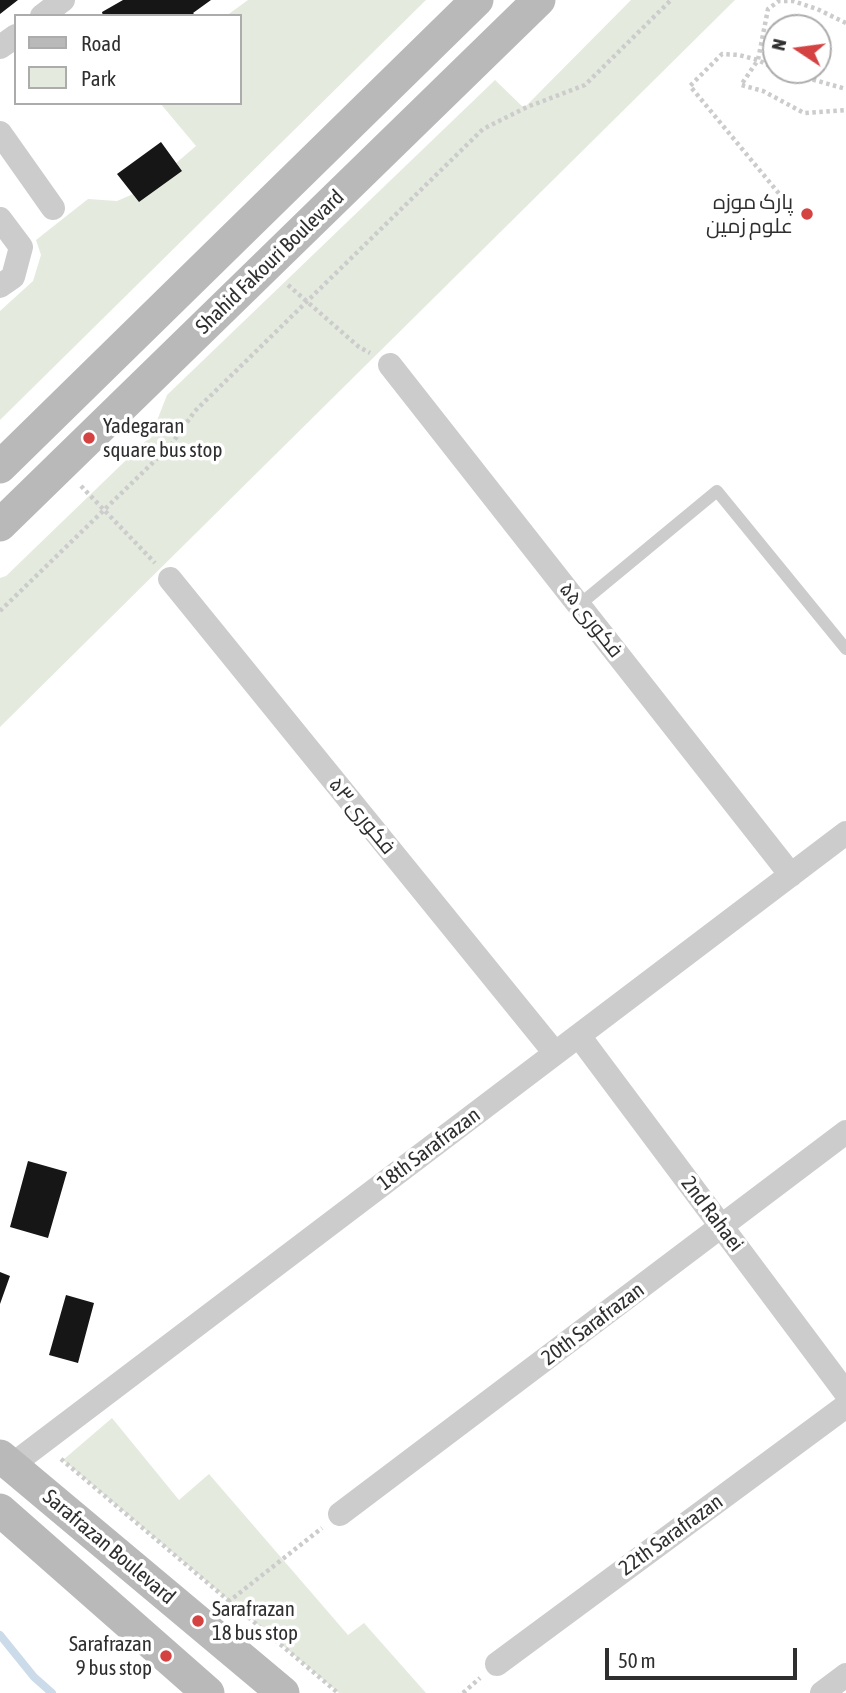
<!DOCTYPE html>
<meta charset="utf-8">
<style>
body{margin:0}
#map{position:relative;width:846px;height:1693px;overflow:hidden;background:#fff;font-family:"Asap Condensed",sans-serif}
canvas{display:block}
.legend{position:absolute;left:14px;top:14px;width:228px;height:91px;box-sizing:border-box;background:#fff;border:2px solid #acacac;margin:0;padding:9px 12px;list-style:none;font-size:21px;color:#2f2f2f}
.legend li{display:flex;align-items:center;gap:14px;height:35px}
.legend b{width:35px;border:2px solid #acacac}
.north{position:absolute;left:762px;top:14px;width:70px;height:70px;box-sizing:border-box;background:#fff;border:2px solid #acacac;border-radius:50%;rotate:283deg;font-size:19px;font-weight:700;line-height:28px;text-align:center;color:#2f2f2f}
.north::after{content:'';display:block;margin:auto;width:24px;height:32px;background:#d44242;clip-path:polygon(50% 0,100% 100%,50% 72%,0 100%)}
.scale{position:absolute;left:605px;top:1648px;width:192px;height:32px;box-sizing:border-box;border:4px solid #2f2f2f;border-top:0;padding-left:9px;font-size:21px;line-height:24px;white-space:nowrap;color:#2f2f2f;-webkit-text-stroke:5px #fff;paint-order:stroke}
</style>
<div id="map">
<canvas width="846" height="1693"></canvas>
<ul class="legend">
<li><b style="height:9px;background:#b9b9b9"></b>Road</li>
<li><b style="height:19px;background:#e4ebde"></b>Park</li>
</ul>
<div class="north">N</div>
<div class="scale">50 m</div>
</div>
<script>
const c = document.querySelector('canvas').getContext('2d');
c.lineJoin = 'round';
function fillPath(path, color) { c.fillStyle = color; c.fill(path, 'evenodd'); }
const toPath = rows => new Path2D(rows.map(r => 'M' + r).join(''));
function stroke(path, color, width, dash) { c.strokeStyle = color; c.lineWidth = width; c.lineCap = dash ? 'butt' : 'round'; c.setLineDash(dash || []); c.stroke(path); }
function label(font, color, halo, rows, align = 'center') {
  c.font = font + ' "Asap Condensed",Cairo,sans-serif'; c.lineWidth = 7; c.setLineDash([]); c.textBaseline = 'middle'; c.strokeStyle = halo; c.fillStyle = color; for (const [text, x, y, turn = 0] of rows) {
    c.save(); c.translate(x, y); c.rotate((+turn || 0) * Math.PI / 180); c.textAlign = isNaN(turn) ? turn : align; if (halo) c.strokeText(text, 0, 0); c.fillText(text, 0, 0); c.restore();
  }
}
fillPath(toPath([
 [248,0,426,0,0,420,0,311,33,281,41,255,36,240,88,199,117,201,147,188,196,146,160,103,240,103,240,16,226,16],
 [631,0,735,0,0,727,0,578,6,576,151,436,167,395,495,80,524,108],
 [112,1418,179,1500,209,1474,348,1635,364,1623,426,1693,339,1693,63,1460]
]), '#e4ebde');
stroke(toPath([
 [0,1635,34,1677,52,1693]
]), '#ccdbe9', 8);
fillPath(toPath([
 [0,0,18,0,0,14],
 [123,0,211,0,193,13,196,16,103,16,102,12],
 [161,142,182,171,139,202,117,174],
 [28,1161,67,1172,48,1238,10,1227],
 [0,1272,10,1276,0,1304],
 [66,1295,94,1303,78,1363,49,1355]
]), '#161616');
stroke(toPath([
 [846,23,817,9,793,1,779,1,768,9,758,60,741,85,763,91,804,113,846,110],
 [776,69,758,60,739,55,722,54,690,86,786,202],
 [779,70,846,89],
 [288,285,359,347,370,353],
 [81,486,155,563],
 [0,611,171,445,195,411,483,129,527,107,585,85,671,0],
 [61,1459,338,1693],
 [228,1602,322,1528],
 [463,1693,480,1678]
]), '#ccc', 4.5, [3.5, 3.5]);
stroke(toPath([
 [579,605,717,491,846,649]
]), '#ccc', 12);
stroke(toPath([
 [42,16,63,0],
 [0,47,16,36],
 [0,133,53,208],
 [0,219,21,247,13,277,0,286],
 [390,365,791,875],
 [170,579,555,1053],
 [579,1036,846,1393],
 [12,1465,846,833],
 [340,1514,846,1132],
 [497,1664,846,1406],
 [822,1693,846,1675]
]), '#ccc', 24);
stroke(toPath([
 [0,467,477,0],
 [0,525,539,0],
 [0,1456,283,1693],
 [0,1510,208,1693]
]), '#b9b9b9', 33);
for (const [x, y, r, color] of [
 [807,214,7,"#d44242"],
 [89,438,7,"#d44242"],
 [198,1621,7,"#d44242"],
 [166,1656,7,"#d44242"]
]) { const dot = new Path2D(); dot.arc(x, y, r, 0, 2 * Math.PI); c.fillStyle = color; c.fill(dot); stroke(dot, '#fff', 2.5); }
label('21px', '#2f2f2f', '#fff', [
 ["پارک موزه",793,202],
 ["علوم زمین",793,226],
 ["Yadegaran",103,426,"left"],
 ["square bus stop",103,450,"left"],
 ["Sarafrazan",212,1609,"left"],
 ["18 bus stop",212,1633,"left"],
 ["Sarafrazan",152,1644],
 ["9 bus stop",152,1668]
], 'right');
label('21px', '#2f2f2f', '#fff', [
 ["Shahid Fakouri Boulevard",270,262,-44],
 ["فکوری ۵۵",591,620,52],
 ["فکوری ۵۳",362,816,51],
 ["18th Sarafrazan",429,1149,-37],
 ["2nd Rahaei",712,1214,53],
 ["20th Sarafrazan",593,1324,-37],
 ["22th Sarafrazan",671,1535,-36],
 ["Sarafrazan Boulevard",109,1547,40]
]);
</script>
